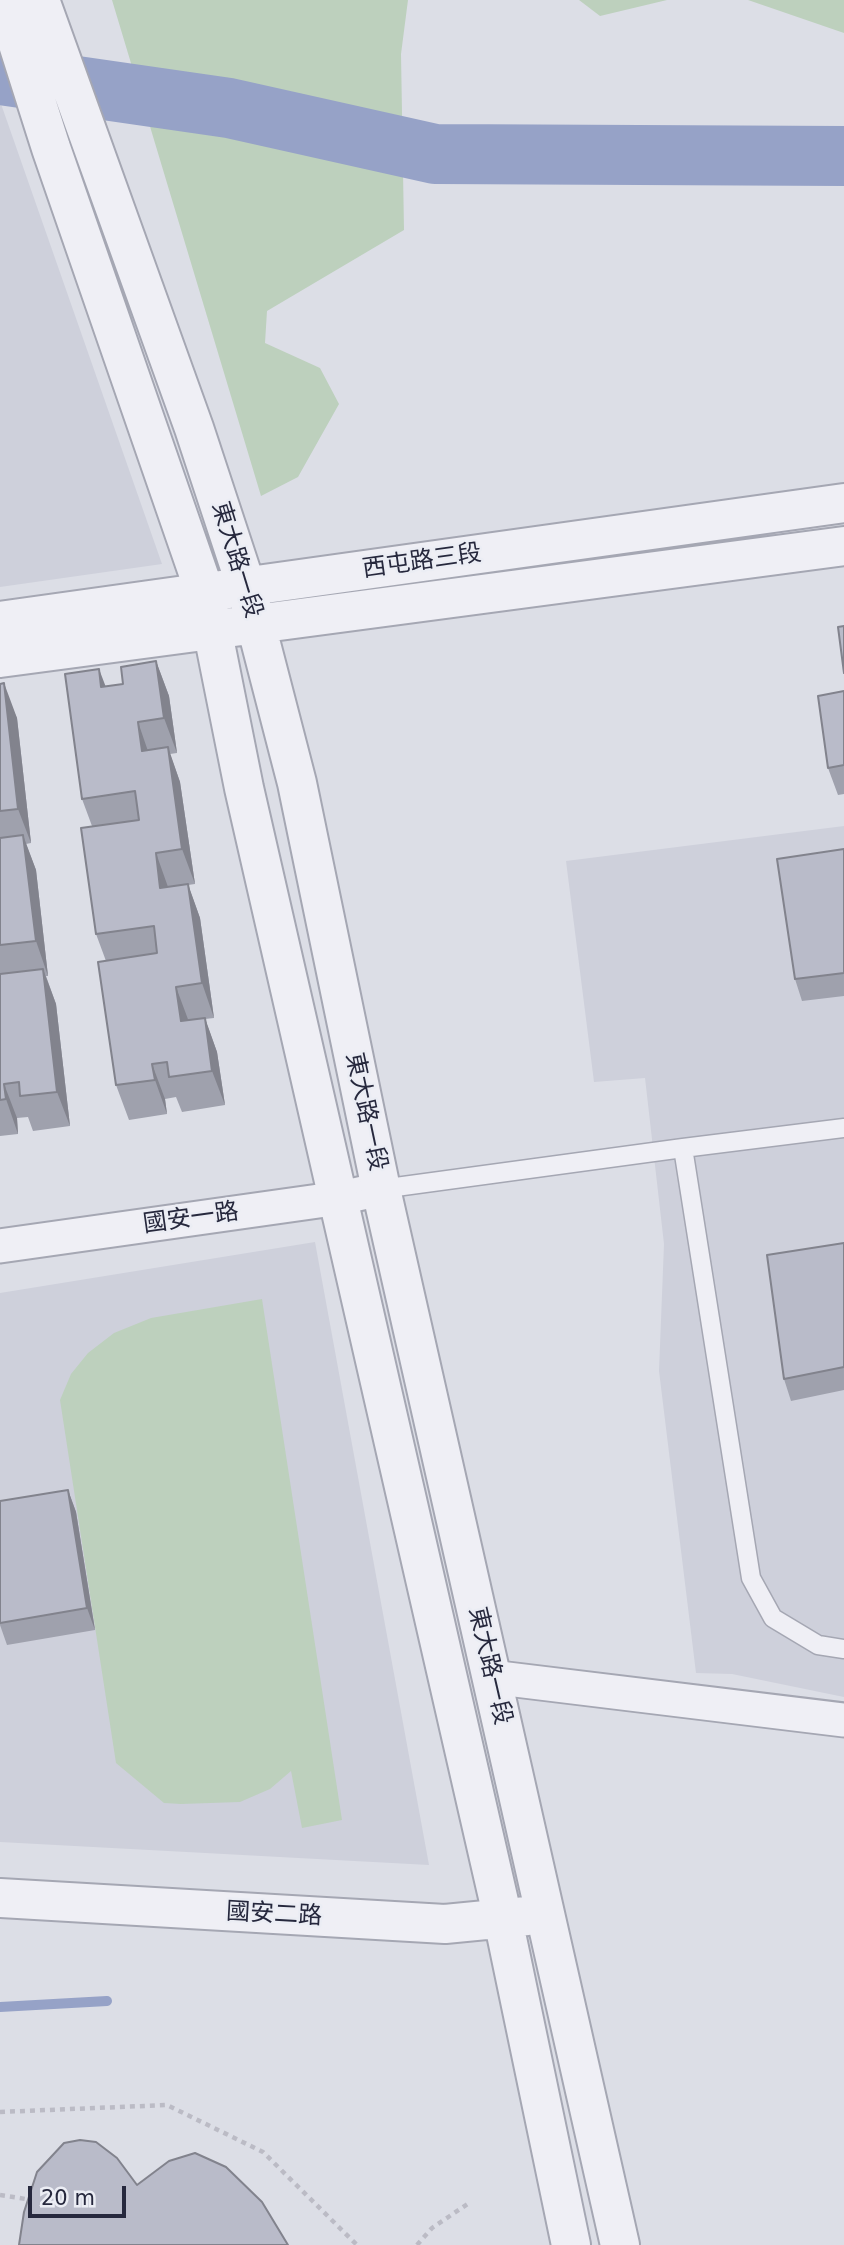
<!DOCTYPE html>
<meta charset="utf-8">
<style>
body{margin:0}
#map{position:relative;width:844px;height:2245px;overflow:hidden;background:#dcdee6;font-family:"DejaVu Sans",sans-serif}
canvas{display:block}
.scale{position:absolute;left:28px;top:2186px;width:98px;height:32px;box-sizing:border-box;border:4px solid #26283d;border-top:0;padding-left:9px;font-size:21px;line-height:24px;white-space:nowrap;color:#26283d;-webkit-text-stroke:5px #ebedf4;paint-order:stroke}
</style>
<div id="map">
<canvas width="844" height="2245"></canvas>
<div class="scale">20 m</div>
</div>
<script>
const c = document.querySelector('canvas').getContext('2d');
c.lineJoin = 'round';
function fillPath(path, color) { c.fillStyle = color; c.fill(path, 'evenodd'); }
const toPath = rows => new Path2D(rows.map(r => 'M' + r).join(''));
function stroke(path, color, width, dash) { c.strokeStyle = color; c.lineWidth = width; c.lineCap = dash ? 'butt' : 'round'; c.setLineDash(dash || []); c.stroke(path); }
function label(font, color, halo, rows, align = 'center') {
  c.font = font + ' "DejaVu Sans","Noto Sans TC",sans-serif'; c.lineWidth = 5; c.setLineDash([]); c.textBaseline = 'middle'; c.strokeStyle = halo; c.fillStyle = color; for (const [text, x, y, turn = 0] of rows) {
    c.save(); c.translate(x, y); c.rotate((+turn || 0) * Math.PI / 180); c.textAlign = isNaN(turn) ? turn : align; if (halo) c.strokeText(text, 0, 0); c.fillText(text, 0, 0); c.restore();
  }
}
fillPath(toPath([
 [0,101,162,564,0,587],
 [844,826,844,1697,732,1674,696,1673,659,1371,664,1244,645,1078,594,1082,566,861],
 [315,1242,429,1865,0,1842,0,1293]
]), '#ced0db');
fillPath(toPath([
 [112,0,408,0,401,54,404,230,267,311,265,343,320,368,339,404,298,477,261,496],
 [579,0,667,0,600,16],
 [748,0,844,0,844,33],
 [262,1299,342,1820,302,1828,291,1771,270,1789,240,1802,181,1804,164,1803,116,1763,60,1400,71,1374,88,1353,114,1333,151,1318]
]), '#bdd0bd');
stroke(toPath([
 [0,2007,107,2001]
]), '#96a2c7', 10);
stroke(toPath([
 [0,75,229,108,435,154,844,156]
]), '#96a2c7', 60);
const service = toPath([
 [683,1148,844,1128],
 [381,1189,683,1148,751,1578,773,1618,818,1645,844,1649]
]);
const minor = toPath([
 [0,1246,340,1198,381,1189],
 [491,1677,844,1720]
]);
const tertiary = toPath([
 [4,0,51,148,205,593,244,788,503,1919,571,2245],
 [40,0,194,428,246,586,297,783,381,1189,620,2245],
 [0,621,844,503],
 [0,658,844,546],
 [0,1898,445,1924,527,1916]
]);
stroke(service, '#a5a7b3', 21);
stroke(minor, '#a5a7b3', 37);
stroke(tertiary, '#a5a7b3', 42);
stroke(toPath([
 [0,2112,167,2105,263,2152,357,2245],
 [0,2195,32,2200],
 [417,2245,432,2228,469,2203]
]), '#bbbbc5', 4.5, [5, 5]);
stroke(service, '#efeff5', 18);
stroke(minor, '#efeff5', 33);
stroke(tertiary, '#efeff5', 38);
fillPath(toPath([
 [156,661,169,696,177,753,170,754,180,782,195,884,188,885,200,918,214,1018,205,1019,217,1052,225,1105,182,1112,176,1097,165,1099,167,1114,129,1120,116,1085,106,961,96,934,92,826,82,799,106,687,123,684],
 [0,684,17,718,31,843,26,844,36,870,48,976,46,976,56,1004,70,1126,33,1131,28,1117,17,1118,18,1134,0,1136],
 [844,691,844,794,838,795,828,768],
 [844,849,844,996,802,1001,795,979],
 [844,1243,844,1390,791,1401,784,1379],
 [68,1490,76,1512,95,1630,7,1645,0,1625,0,1501]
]), '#9fa1ad');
fillPath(toPath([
 [156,661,169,696,177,753,164,718],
 [99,669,112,703,101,687],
 [4,683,17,718,31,843,18,809],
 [138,722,150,757,142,751],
 [168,747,180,782,195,884,182,849],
 [23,835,36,870,48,976,36,941],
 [156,853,168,887,160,888],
 [188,884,200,918,214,1018,202,983],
 [43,969,56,1004,70,1126,57,1092],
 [176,987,189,1022,181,1021],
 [205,1018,217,1052,225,1105,212,1071],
 [152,1064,165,1099,167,1114,155,1080],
 [4,1084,17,1118,18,1134,6,1099],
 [68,1490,76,1512,95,1630,87,1608]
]), '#82838d');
const building = toPath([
 [844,626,844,673,838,627,844,626],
 [156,661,164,718,138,722,142,751,168,747,182,849,156,853,160,888,188,884,202,983,176,987,181,1021,205,1018,212,1071,169,1077,167,1062,152,1064,155,1080,116,1085,98,962,157,953,154,926,96,934,81,828,139,820,135,791,82,799,65,674,99,669,101,687,123,684,121,667,156,661],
 [4,683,18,809,0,811,0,684,4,683],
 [844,691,844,765,828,768,818,696,844,691],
 [23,835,36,941,0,945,0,838,23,835],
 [844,849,844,973,795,979,777,859,844,849],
 [43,969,57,1092,20,1096,19,1082,4,1084,6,1099,0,1100,0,974,43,969],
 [844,1243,844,1367,784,1379,767,1255,844,1243],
 [68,1490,87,1608,0,1623,0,1501,68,1490],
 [80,2140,96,2142,117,2158,137,2185,169,2161,195,2153,226,2167,262,2202,288,2245,19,2245,24,2212,37,2172,64,2143,80,2140]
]);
fillPath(building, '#b9bbc9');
stroke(building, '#82838d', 2);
label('24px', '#26283d', '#ebedf4', [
 ["東大路一段",236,560,73],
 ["西屯路三段",422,562,-8],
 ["東大路一段",365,1112,78],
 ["國安一路",191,1219,-8],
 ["東大路一段",489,1666,77],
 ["國安二路",274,1915,3]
]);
</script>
